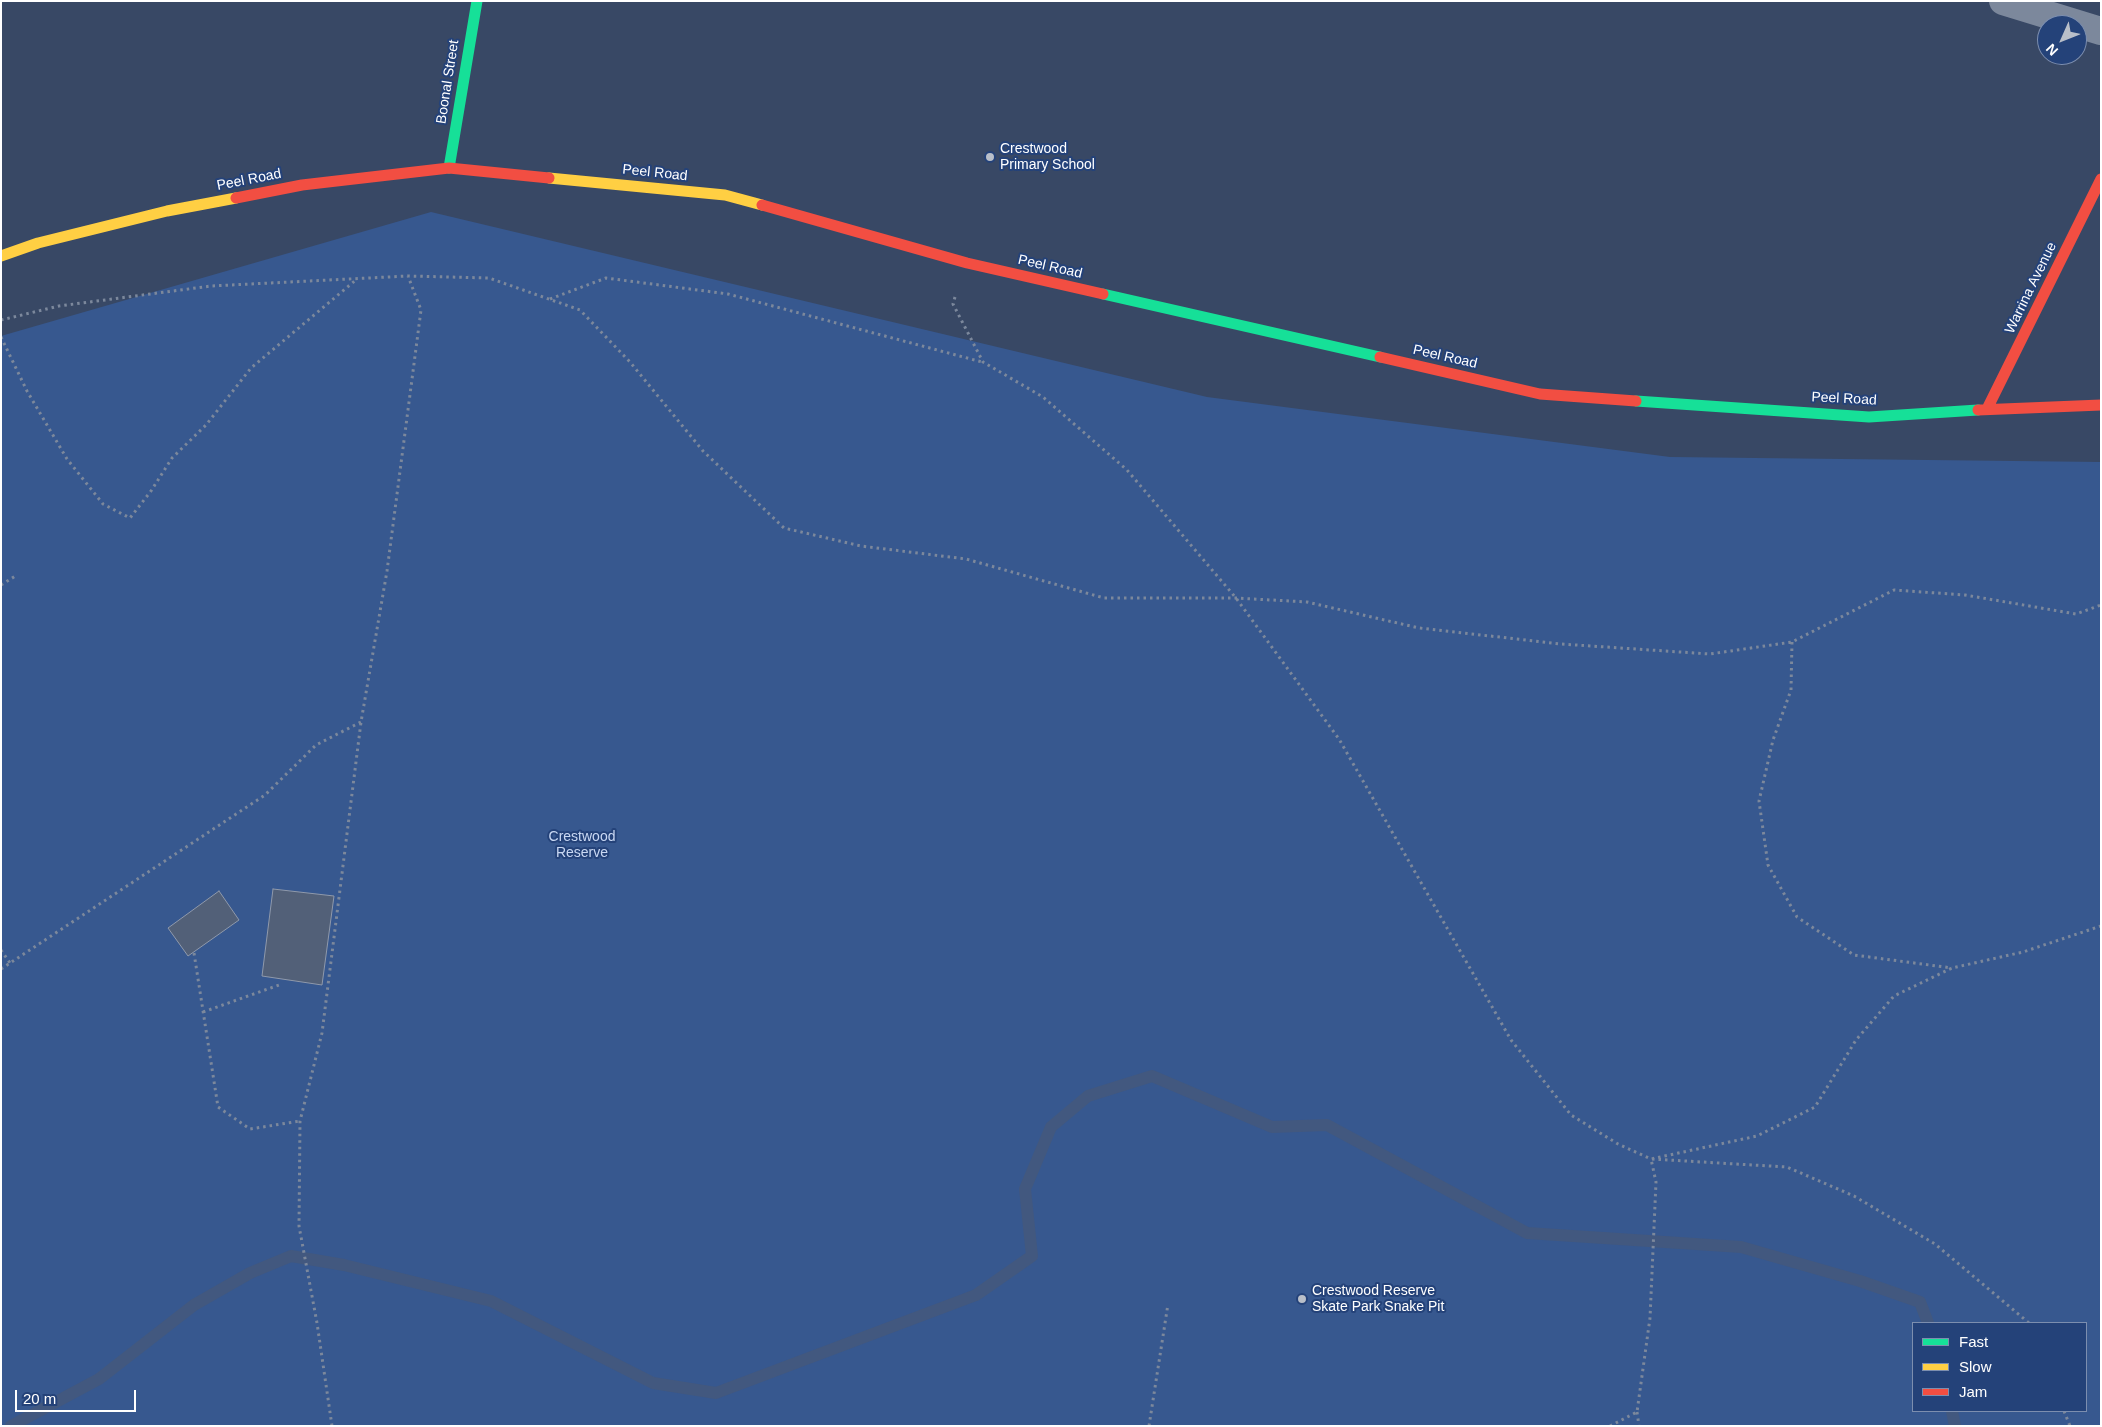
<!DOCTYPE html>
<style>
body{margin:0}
#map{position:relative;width:2102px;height:1427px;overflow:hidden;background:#384865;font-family:Arial,sans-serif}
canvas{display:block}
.frame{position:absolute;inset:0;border:2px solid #fff;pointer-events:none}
.legend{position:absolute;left:1912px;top:1322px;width:175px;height:90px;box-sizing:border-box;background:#244279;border:1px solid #7c8eaf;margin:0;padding:6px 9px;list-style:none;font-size:15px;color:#fff}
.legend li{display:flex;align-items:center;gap:10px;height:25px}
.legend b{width:25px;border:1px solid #7c8eaf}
.north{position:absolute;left:2037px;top:15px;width:50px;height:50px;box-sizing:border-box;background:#244279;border:1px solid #7c8eaf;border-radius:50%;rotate:226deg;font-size:14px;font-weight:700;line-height:20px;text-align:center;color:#fff}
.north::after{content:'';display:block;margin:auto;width:18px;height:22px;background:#b9bfc9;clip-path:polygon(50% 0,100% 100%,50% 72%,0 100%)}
.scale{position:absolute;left:15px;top:1390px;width:121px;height:22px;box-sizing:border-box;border:2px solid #fff;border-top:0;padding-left:6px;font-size:15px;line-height:18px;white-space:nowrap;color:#fff;-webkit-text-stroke:4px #244279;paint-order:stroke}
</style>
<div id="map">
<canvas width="2102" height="1427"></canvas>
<div class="frame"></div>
<ul class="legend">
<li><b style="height:6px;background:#16e098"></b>Fast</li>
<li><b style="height:6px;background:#ffcf43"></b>Slow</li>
<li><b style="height:6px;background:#f24e42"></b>Jam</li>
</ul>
<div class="north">N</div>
<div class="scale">20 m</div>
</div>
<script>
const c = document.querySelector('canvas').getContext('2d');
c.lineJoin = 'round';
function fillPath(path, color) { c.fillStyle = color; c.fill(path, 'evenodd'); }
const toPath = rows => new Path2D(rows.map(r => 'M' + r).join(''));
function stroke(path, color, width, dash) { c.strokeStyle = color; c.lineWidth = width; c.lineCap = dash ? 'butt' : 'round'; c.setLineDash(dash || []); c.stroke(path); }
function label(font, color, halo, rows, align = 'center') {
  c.font = font + ' Arial,sans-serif'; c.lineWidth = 4; c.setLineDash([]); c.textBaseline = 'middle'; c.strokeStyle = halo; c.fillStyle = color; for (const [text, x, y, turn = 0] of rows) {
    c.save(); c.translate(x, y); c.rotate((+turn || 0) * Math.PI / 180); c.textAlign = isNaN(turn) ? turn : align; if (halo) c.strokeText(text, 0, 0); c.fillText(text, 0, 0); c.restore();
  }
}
fillPath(toPath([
 [431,212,1207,397,1670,457,2101,462,2101,1426,1,1426,1,336],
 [1913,1323,2086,1323,2086,1411,1913,1411]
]), '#37588f');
stroke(toPath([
 [1952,1411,1955,1426],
 [11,1426,99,1379,194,1305,250,1273,291,1256,344,1265,491,1301,653,1383,716,1393,976,1295,1032,1256,1025,1189,1051,1127,1088,1096,1152,1076,1272,1127,1327,1125,1527,1233,1741,1247,1860,1281,1920,1302,1928,1323]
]), '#42587f', 12);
const building = toPath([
 [273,889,334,896,322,985,262,976,273,889],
 [219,891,239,920,188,956,168,928,219,891]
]);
fillPath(building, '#526078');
stroke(building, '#8f99ab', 1);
stroke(toPath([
 [955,297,953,304,983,362,1043,397,1127,470,1236,598,1339,739,1511,1040,1571,1115,1618,1144,1651,1159,1757,1136,1815,1107,1856,1040,1894,996,1952,968,2023,952,2101,926],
 [550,299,606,278,728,294,982,362],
 [1,320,59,306,211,286,408,276,489,278,580,310,630,362,703,451,784,528,861,546,966,559,1104,598,1236,598,1307,602,1419,628,1561,644,1710,654,1792,642,1894,590,1965,595,2076,614,2101,605],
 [1,337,27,391,67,459,103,504,130,518,151,491,172,458,206,425,251,368,357,279],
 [1,585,17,575],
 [1792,642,1791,690,1773,740,1759,801,1768,865,1797,917,1854,955,1952,968],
 [1,950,10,963],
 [194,953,218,1107,250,1129,300,1121],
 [1,969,265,795,316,745,361,722],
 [203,1012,279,985],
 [2064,1411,2070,1426],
 [1637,1412,1639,1426],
 [332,1426,317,1323,299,1226,300,1121,322,1033,361,722,387,571,421,310,408,276],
 [1149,1426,1168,1304],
 [1610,1426,1637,1412,1650,1318,1656,1182,1651,1159,1787,1167,1854,1196,1935,1244,2029,1323]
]), '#7c889c', 3, [2.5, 4]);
stroke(toPath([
 [2003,1,2101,31]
]), '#7c889c', 28);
stroke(toPath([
 [449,168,477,1],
 [1103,294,1380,357],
 [1636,401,1869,417,1978,410]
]), '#16e098', 11);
stroke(toPath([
 [549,178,725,195,762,205],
 [1,256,38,243,167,211,236,198]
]), '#ffcf43', 11);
stroke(toPath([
 [236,198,302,185,449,168,549,178],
 [762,205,967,263,1103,294],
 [1380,357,1540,394,1636,401],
 [1987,409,2101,179],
 [1978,410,2101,405]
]), '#f24e42', 11);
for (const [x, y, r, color] of [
 [990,157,5,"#b9bfc9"],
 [1302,1299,5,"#b9bfc9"]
]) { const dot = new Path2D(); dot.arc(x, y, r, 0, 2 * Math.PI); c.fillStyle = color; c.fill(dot); stroke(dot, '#244279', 2); }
label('14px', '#fff', '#244279', [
 ["Boonal Street",448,82,-81],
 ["Peel Road",655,173,6],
 ["Peel Road",249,180,-11],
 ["Peel Road",1050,267,13],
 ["Warrina Avenue",2031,288,-64],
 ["Peel Road",1445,357,13],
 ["Peel Road",1844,399,3]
]);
label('14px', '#fff', '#244279', [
 ["Crestwood",1000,149],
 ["Primary School",1000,165],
 ["Crestwood Reserve",1312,1291],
 ["Skate Park Snake Pit",1312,1307]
], 'left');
label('14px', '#c9d8f3', '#244279', [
 ["Crestwood",582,837],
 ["Reserve",582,853]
]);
</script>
